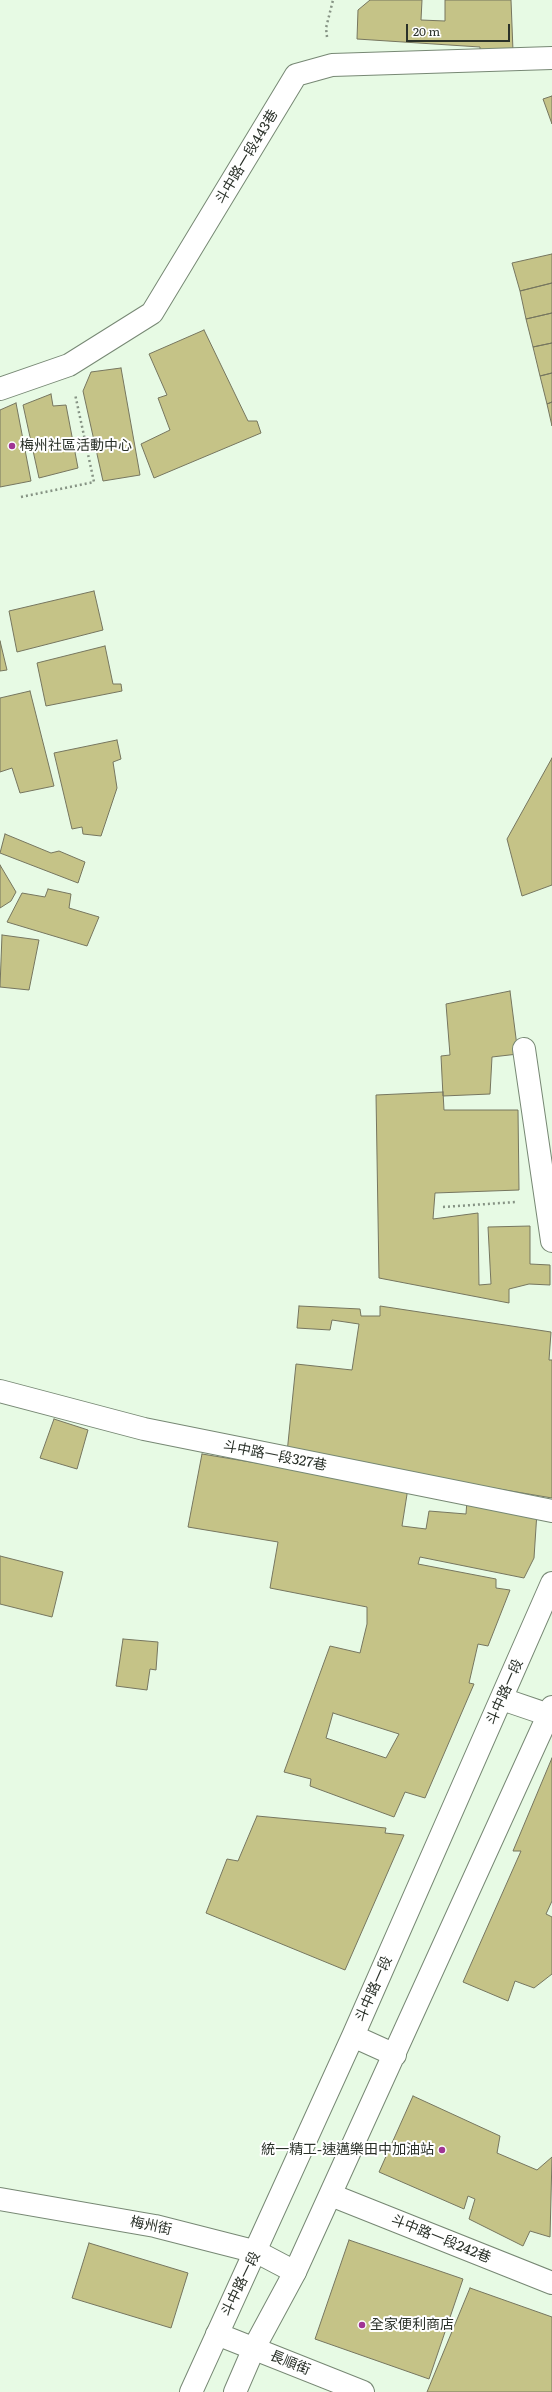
<!DOCTYPE html>
<meta charset="utf-8">
<style>
body{margin:0}
#map{position:relative;width:552px;height:2392px;overflow:hidden;background:#e7fae4;font-family:Literata,serif}
canvas{display:block}
.scale{position:absolute;left:406px;top:24px;width:104px;height:18px;box-sizing:border-box;border:2px solid #2a3129;border-top:0;padding-left:5px;font-size:12px;line-height:14px;white-space:nowrap;color:#2a3129;-webkit-text-stroke:3px #fff;paint-order:stroke}
</style>
<div id="map">
<canvas width="552" height="2392"></canvas>
<div class="scale">20 m</div>
</div>
<script>
const c = document.querySelector('canvas').getContext('2d');
c.lineJoin = 'round';
function fillPath(path, color) { c.fillStyle = color; c.fill(path, 'evenodd'); }
const toPath = rows => new Path2D(rows.map(r => 'M' + r).join(''));
function stroke(path, color, width, dash) { c.strokeStyle = color; c.lineWidth = width; c.lineCap = dash ? 'butt' : 'round'; c.setLineDash(dash || []); c.stroke(path); }
function label(font, color, halo, rows, align = 'center') {
  c.font = font + ' Literata,"Noto Sans TC",serif'; c.lineWidth = 4; c.setLineDash([]); c.textBaseline = 'middle'; c.strokeStyle = halo; c.fillStyle = color; for (const [text, x, y, turn = 0] of rows) {
    c.save(); c.translate(x, y); c.rotate((+turn || 0) * Math.PI / 180); c.textAlign = isNaN(turn) ? turn : align; if (halo) c.strokeText(text, 0, 0); c.fillText(text, 0, 0); c.restore();
  }
}
const building = toPath([
 [370,0,422,0,421,20,445,21,445,0,511,0,513,51,480,53,480,47,357,39,358,10,370,0],
 [552,96,552,124,543,99,552,96],
 [552,254,552,283,520,291,512,263,552,254],
 [552,283,552,313,526,319,520,291,552,283],
 [552,313,552,343,533,347,526,319,552,313],
 [204,330,248,421,257,421,261,433,154,478,141,444,170,430,158,398,167,395,149,354,204,330],
 [552,343,552,373,540,376,533,347,552,343],
 [121,368,140,475,103,481,83,391,91,372,121,368],
 [552,373,552,402,547,404,540,376,552,373],
 [51,394,53,406,66,405,78,468,39,478,23,405,51,394],
 [552,402,552,426,547,404,552,402],
 [16,403,31,481,0,487,0,410,16,403],
 [94,591,103,630,17,652,9,611,94,591],
 [0,641,7,670,0,671,0,641],
 [105,646,113,684,121,684,122,691,46,706,37,663,105,646],
 [30,691,54,786,20,793,12,768,0,772,0,698,30,691],
 [117,740,121,759,113,762,117,788,101,836,83,834,82,827,72,829,54,753,117,740],
 [552,758,552,885,522,896,507,839,552,758],
 [5,834,51,853,59,851,85,862,78,883,0,853,5,834],
 [0,865,16,892,11,901,0,908,0,865],
 [48,889,71,894,69,908,99,917,87,946,7,922,22,893,45,897,48,889],
 [2,935,39,940,29,990,0,987,2,935],
 [510,991,518,1054,492,1057,490,1094,443,1096,441,1056,450,1055,446,1004,510,991],
 [443,1092,444,1110,518,1110,519,1190,435,1193,433,1219,478,1213,479,1285,491,1284,488,1227,530,1226,530,1264,550,1265,550,1285,529,1284,509,1289,509,1303,379,1278,376,1095,443,1092],
 [299,1306,360,1309,361,1316,380,1316,380,1306,551,1332,549,1360,552,1360,552,1498,287,1453,296,1364,352,1370,359,1324,332,1320,330,1330,297,1328,299,1306],
 [54,1419,88,1430,77,1469,40,1458,54,1419],
 [202,1454,408,1488,402,1526,426,1529,429,1511,466,1514,467,1500,537,1512,534,1558,524,1578,420,1557,418,1564,496,1579,496,1588,510,1590,488,1646,478,1644,469,1683,474,1684,425,1798,405,1792,394,1817,310,1786,311,1779,284,1772,330,1646,360,1653,367,1624,367,1607,270,1588,278,1542,188,1527,202,1454],
 [333,1713,399,1734,386,1758,326,1738,333,1713],
 [0,1556,63,1572,52,1617,0,1604,0,1556],
 [123,1639,158,1642,156,1670,150,1669,147,1690,116,1686,123,1639],
 [552,1758,552,1901,546,1914,552,1917,552,1974,534,1988,515,1981,508,2001,463,1982,521,1851,513,1851,552,1758],
 [257,1816,386,1828,385,1833,404,1835,345,1970,206,1913,227,1859,238,1861,257,1816],
 [413,2096,500,2136,497,2153,537,2170,552,2157,550,2237,530,2231,523,2246,469,2219,475,2199,468,2196,464,2209,379,2172,413,2096],
 [349,2240,463,2279,429,2379,315,2339,349,2240],
 [89,2243,188,2273,171,2328,72,2298,89,2243],
 [470,2288,552,2317,552,2392,427,2392,470,2288]
]);
fillPath(building, '#c5c387');
stroke(building, '#76765f', 1);
const minor = toPath([
 [0,389,69,365,152,313,296,75,332,65,552,58],
 [524,1049,552,1241],
 [0,1391,144,1429,552,1511],
 [502,1699,552,1716],
 [331,2195,552,2283],
 [0,2199,155,2226,257,2252,295,2272],
 [217,2334,363,2392]
]);
const major = toPath([
 [353,2036,395,2055],
 [191,2392,353,2036,552,1583],
 [235,2392,254,2348,295,2272,552,1707]
]);
stroke(minor, '#778874', 24);
stroke(major, '#778874', 24);
stroke(toPath([
 [327,37,326,28,333,0],
 [21,497,94,482,75,394],
 [443,1207,516,1202]
]), '#869384', 2.5, [2, 3]);
stroke(minor, '#fff', 22);
stroke(major, '#fff', 22);
for (const [x, y, r, color] of [
 [12,446,4,"#a03494"],
 [442,2150,4,"#a03494"],
 [362,2325,4,"#a03494"]
]) { const dot = new Path2D(); dot.arc(x, y, r, 0, 2 * Math.PI); c.fillStyle = color; c.fill(dot); stroke(dot, '#fff', 1.5); }
label('14px', '#2a3129', '#fff', [
 ["斗中路一段443巷",247,157,-59],
 ["斗中路一段327巷",275,1456,11],
 ["斗中路一段",505,1692,-66],
 ["斗中路一段",374,1989,-66],
 ["梅州街",151,2226,12],
 ["斗中路一段242巷",441,2239,22],
 ["斗中路一段",241,2284,-64],
 ["長順街",290,2363,22]
]);
label('14px', '#2a3129', '#fff', [
 ["梅州社區活動中心",20,446],
 ["統一精工-速邁樂田中加油站",434,2150,"right"],
 ["全家便利商店",370,2325]
], 'left');
</script>
